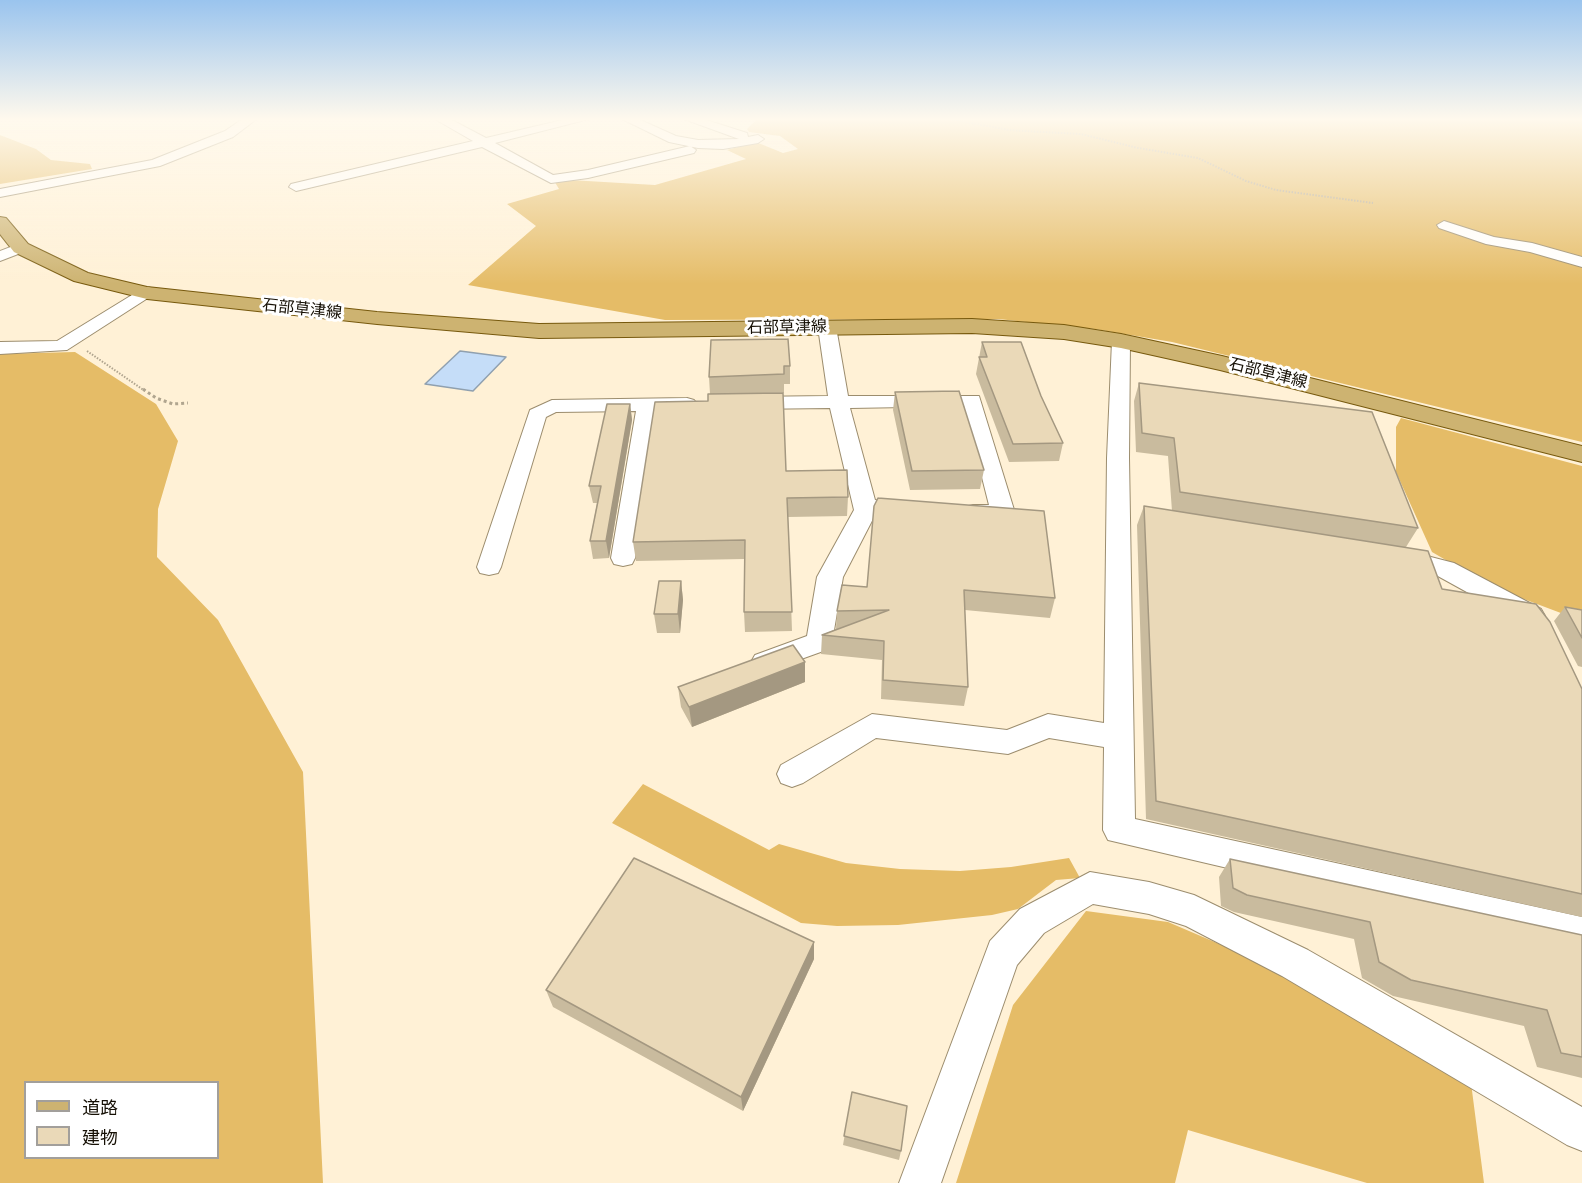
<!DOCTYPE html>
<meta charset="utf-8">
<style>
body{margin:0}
#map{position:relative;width:1582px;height:1183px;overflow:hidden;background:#fff1d6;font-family:Roboto,"Noto Sans JP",sans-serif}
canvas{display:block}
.legend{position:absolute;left:24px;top:1081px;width:195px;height:78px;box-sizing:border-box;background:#fff;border:2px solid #a29f9b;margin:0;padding:8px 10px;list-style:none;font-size:18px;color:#161005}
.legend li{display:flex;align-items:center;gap:12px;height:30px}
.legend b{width:30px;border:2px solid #a29f9b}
</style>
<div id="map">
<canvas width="1582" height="1183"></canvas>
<ul class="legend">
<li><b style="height:8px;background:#cdb371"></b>道路</li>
<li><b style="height:16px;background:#ead9b8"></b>建物</li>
</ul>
</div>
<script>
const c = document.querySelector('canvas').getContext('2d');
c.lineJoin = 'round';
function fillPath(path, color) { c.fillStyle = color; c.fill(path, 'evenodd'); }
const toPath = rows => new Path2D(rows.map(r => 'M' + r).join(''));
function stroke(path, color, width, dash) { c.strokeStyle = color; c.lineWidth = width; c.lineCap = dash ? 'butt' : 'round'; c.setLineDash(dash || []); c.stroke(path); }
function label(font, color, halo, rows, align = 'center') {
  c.font = font + ' Roboto,"Noto Sans JP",sans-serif'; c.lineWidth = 6; c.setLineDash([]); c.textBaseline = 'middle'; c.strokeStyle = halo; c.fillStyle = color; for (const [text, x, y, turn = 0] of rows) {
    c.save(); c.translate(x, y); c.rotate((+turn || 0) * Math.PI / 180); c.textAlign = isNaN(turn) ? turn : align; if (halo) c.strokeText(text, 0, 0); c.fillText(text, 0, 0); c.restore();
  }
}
fillPath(toPath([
 [758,118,1582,118,1582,442,1172,342,1095,329,998,319,665,320,468,285,536,226,507,204,559,189,553,179,655,185,746,159,727,150,756,142,783,153,798,149,780,136,749,132,747,129],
 [0,135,36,149,51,160,90,164,92,169,0,184],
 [75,352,156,404,178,441,158,509,157,557,218,620,303,772,323,1183,0,1183,0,354],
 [26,1082,218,1082,218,1158,26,1158],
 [1401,418,1582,466,1582,621,1492,587,1432,552,1396,472,1396,427],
 [643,784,769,850,779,844,846,863,900,869,960,871,1011,867,1069,858,1080,878,1056,880,1018,909,992,915,898,925,837,926,801,923,612,823],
 [1086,911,1168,922,1245,955,1471,1083,1484,1183,1367,1183,1188,1130,1175,1183,956,1183,1013,1005]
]), '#e5bc67');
const water = toPath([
 [460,351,506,357,473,391,425,384,460,351]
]);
fillPath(water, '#c5ddf8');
stroke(water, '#90a0af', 1.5);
const minor = toPath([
 [244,118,258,118,233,137,160,166,0,197,0,189,152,160,225,131,244,118],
 [433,118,448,118,486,138,571,118,593,118,495,143,553,175,588,170,690,146,696,150,694,153,588,178,551,183,482,147,296,191,289,187,291,184,473,141,433,118],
 [620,118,636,118,676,136,698,140,739,139,681,118,700,118,747,133,748,137,758,135,764,139,758,143,723,149,698,148,669,142,620,118],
 [1444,221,1494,237,1532,243,1582,257,1582,267,1530,252,1486,244,1439,228,1437,225,1444,221],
 [21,243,26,245,29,248,26,251,0,261,0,251,21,243],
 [145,287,151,288,153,292,151,296,67,350,0,354,0,342,57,341,145,287],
 [827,322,836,327,848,396,979,396,1015,513,1011,518,1003,520,973,519,965,517,961,512,965,507,973,505,989,505,964,406,850,408,875,500,907,502,915,504,919,509,915,514,907,516,875,515,843,577,832,642,829,649,765,672,755,669,751,662,755,655,807,636,817,577,854,510,830,408,748,409,741,407,738,403,741,399,748,397,828,396,818,327,827,322],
 [1121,336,1130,341,1129,458,1135,819,1582,917,1582,951,1108,840,1103,830,1104,747,1049,738,1008,754,876,738,803,783,792,787,781,783,777,774,781,765,872,714,1007,730,1048,714,1104,723,1107,458,1112,341,1121,336],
 [687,398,694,400,697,404,694,408,656,410,635,558,632,564,623,566,614,564,611,558,636,411,556,412,546,417,501,567,498,573,489,575,480,573,477,567,530,410,552,400,687,398],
 [1400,549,1454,563,1541,609,1545,616,1541,623,1532,625,1523,623,1436,575,1391,563,1388,557,1391,551,1400,549],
 [1090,872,1149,882,1194,895,1308,950,1582,1107,1582,1151,1567,1145,1282,976,1186,926,1149,914,1093,904,1044,933,1017,965,941,1183,899,1183,990,941,1020,909,1090,872]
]);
const major = toPath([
 [0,217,6,218,28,244,88,273,147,287,377,312,539,324,972,319,1064,325,1121,334,1222,356,1582,446,1582,462,1220,370,1121,348,1064,339,972,333,539,338,377,324,147,299,74,281,14,252,0,234,0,217]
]);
stroke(minor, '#9c8d6e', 2);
stroke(major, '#77590d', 2);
stroke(toPath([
 [945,118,1009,130,1081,134,1138,148,1198,158,1246,181,1276,190,1373,203],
 [87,351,145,391]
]), '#b0a58f', 2, [1.5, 1.5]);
stroke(toPath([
 [143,389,156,398,173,404,188,403]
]), '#b0a58f', 3, [3, 3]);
fillPath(minor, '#fff');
fillPath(major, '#cdb371');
fillPath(toPath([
 [711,340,790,366,790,384,784,384,784,393,777,393,786,471,848,497,847,516,788,517,792,631,745,632,744,612,744,559,636,561,633,542,708,401,710,394,709,377],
 [982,342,1041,396,1063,443,1059,461,1009,462,976,374],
 [1139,383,1418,528,1406,547,1442,589,1582,689,1582,917,1146,819,1137,525,1144,506,1172,511,1168,456,1136,452,1134,401],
 [895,392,984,470,980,489,910,490,893,410],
 [630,404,632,420,609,558,593,559,590,541,597,503,593,503,589,486],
 [874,506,1055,598,1050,618,965,610,968,687,964,706,881,699,882,660,821,654,822,635,836,629,837,611,867,587],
 [681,581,683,600,680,633,657,633,654,614],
 [1565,607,1582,610,1582,667,1578,666,1554,621],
 [805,682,692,727,681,707,678,687],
 [1230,859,1582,935,1582,1078,1537,1067,1524,1026,1393,996,1362,978,1354,939,1234,912,1221,906,1219,877],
 [814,942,814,959,743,1111,553,1007,546,990],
 [852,1092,901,1151,899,1160,843,1145]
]), '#c9bb9e');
fillPath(toPath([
 [630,404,632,420,609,558,606,541],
 [681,581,683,600,680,633,678,614],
 [805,662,805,682,692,727,689,707],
 [814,942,814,959,743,1111,741,1097]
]), '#a49881');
const building = toPath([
 [788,339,790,366,784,366,784,374,709,377,711,340,788,339],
 [982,342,1021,342,1041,396,1063,443,1013,444,979,357,987,357,982,342],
 [1139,383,1372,412,1418,528,1180,492,1174,438,1142,433,1139,383],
 [959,391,984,470,912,471,895,392,959,391],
 [783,393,786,471,847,470,848,497,787,498,792,612,744,612,745,540,633,542,655,402,708,401,708,394,783,393],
 [607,404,630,404,606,541,590,541,601,486,589,486,607,404],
 [878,498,1044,511,1055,598,964,590,968,687,883,680,884,641,822,635,889,610,837,611,842,585,867,587,874,506,878,498],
 [1144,506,1428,551,1442,589,1536,604,1550,622,1582,689,1582,894,1156,801,1144,506],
 [659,581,681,581,678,614,654,614,659,581],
 [1565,607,1582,610,1582,638,1565,607],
 [793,645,805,662,689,707,678,687,793,645],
 [634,858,814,942,741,1097,546,990,634,858],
 [1230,859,1582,935,1582,1057,1561,1053,1547,1010,1411,980,1379,962,1370,922,1247,895,1233,888,1230,859],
 [852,1092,907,1106,901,1151,844,1136,852,1092]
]);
fillPath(building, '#ead9b8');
stroke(building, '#a49881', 1.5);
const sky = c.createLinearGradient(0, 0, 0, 284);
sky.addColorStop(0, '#9ac4ee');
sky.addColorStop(0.42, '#fff9ed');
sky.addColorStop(1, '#fff9ed00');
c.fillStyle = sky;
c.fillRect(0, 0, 1582, 284);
label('16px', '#161005', '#fff', [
 ["石部草津線",302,310,6],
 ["石部草津線",787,328,-1],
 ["石部草津線",1268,374,14]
]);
</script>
